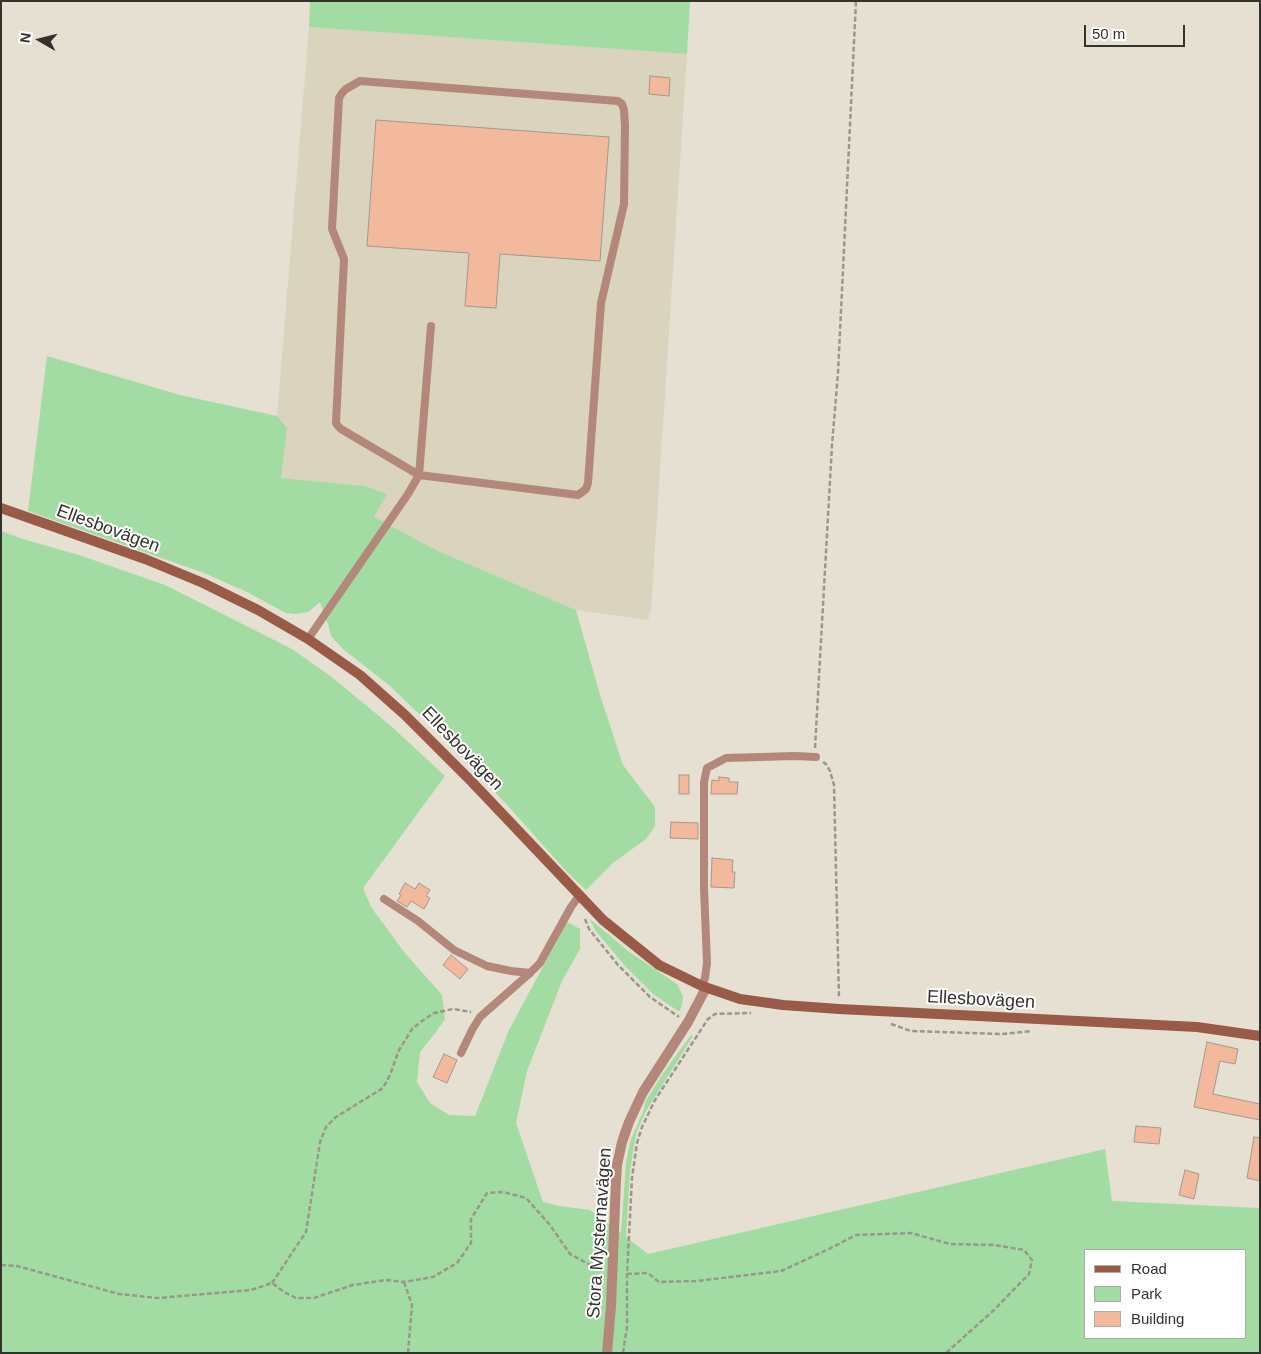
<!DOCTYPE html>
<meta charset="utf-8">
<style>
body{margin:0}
#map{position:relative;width:1261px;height:1354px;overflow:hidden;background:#e5e0d1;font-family:Helvetica,sans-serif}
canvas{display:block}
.frame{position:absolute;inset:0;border:2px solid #34322c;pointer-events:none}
.legend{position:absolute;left:1084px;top:1249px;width:162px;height:90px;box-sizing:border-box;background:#fff;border:1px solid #aeadab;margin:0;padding:6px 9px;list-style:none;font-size:15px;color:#34322c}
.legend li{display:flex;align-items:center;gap:10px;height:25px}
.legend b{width:25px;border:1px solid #aeadab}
.north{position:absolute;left:15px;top:15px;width:50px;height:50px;-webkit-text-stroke:4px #fff;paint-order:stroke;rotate:278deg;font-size:14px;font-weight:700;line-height:20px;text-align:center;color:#34322c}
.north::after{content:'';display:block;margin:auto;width:18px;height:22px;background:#34322c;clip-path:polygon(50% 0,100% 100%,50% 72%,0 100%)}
.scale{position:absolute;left:1084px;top:25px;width:101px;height:22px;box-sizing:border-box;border:2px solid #34322c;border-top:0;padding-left:6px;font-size:15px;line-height:18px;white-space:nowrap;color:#34322c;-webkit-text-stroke:4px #fff;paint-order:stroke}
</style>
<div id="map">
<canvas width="1261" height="1354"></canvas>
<div class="frame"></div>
<ul class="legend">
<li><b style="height:6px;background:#995b48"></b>Road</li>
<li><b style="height:14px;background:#a2dca2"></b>Park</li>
<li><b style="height:14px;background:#f2b99d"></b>Building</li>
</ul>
<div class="north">N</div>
<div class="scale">50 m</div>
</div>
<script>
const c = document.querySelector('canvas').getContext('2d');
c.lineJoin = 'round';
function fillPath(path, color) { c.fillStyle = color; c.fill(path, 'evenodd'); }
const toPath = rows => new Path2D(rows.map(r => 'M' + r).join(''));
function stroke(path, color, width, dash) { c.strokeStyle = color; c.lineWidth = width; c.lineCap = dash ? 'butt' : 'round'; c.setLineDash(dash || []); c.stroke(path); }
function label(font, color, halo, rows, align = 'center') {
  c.font = font + ' Helvetica,sans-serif'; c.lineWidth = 4; c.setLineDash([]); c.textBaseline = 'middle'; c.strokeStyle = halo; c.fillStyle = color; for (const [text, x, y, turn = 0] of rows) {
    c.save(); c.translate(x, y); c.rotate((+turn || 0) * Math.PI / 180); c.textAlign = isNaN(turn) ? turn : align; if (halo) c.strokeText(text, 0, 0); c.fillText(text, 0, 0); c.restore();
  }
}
fillPath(toPath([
 [309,27,687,54,651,609,648,620,576,610,438,551,374,517,386,494,365,486,280,478,287,428,277,416]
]), '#dad3bd');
fillPath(toPath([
 [310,1,690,1,687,54,309,27],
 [47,356,180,395,277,416,287,428,281,478,365,486,387,494,374,517,438,551,576,610,600,695,623,765,655,807,655,826,646,839,613,863,586,890,566,871,509,807,438,732,390,686,343,649,331,636,329,627,320,602,308,612,296,614,286,613,247,592,204,573,28,511],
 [1,531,26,540,79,555,165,585,292,649,333,678,391,726,445,776,363,888,371,907,404,952,442,995,445,1019,436,1032,420,1052,417,1082,430,1103,449,1115,475,1116,509,1030,567,922,580,929,580,949,562,981,527,1071,516,1123,543,1202,559,1206,590,1210,621,1233,626,1162,630,1142,644,1109,645,1102,664,1072,691,1035,693,1036,646,1111,637,1131,634,1145,630,1172,626,1237,648,1254,1105,1149,1112,1201,1260,1208,1260,1353,1,1353],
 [1085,1250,1245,1250,1245,1338,1085,1338],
 [590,919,628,951,677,984,683,996,682,1004,680,1011,678,1011,653,994,625,966,595,930]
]), '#a2dca2');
const building = toPath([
 [650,76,670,78,669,96,649,94,650,76],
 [376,120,609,137,600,261,500,254,496,308,465,306,469,253,367,246,376,120],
 [679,775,689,775,689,794,679,794,679,775],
 [719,777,729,778,729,782,738,782,737,794,711,794,712,780,719,781,719,777],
 [671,822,698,823,698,839,670,838,671,822],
 [712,858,733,860,732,872,735,872,734,888,711,887,712,858],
 [405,883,415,889,419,883,430,890,426,896,430,898,424,909,411,901,407,907,397,901,401,895,399,894,405,883],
 [451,955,468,969,460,979,443,965,451,955],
 [1207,1042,1238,1049,1235,1064,1220,1061,1213,1094,1260,1104,1260,1120,1194,1107,1207,1042],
 [444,1054,457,1060,447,1083,433,1077,444,1054],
 [1136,1126,1161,1128,1159,1144,1134,1142,1136,1126],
 [1254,1137,1260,1138,1260,1181,1247,1178,1254,1137],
 [1185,1170,1199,1174,1194,1199,1179,1195,1185,1170]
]);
fillPath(building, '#f2b99d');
stroke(building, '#a69790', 1);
stroke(toPath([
 [815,748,832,445,838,373,856,1],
 [823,762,826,764,830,771,834,785,839,998],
 [585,919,589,929,618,965,650,997,679,1017],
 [891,1024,911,1031,1002,1034,1032,1031],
 [1,1265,17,1266,119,1294,158,1298,251,1290,272,1283,284,1292,296,1298,314,1298,353,1285,386,1280,404,1282,433,1277,457,1263,471,1243,471,1219,487,1193,503,1192,526,1198,550,1225,570,1254,601,1271],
 [627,1274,648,1273,659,1282,697,1281,781,1271,827,1250,856,1235,911,1233,950,1244,994,1245,1024,1250,1032,1260,1029,1274,994,1310,946,1353],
 [404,1282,412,1305,408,1353],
 [272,1283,306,1232,320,1142,326,1127,336,1117,383,1088,390,1075,399,1050,412,1029,422,1021,434,1013,453,1009,471,1012],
 [623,1353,627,1327,627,1274,632,1178,637,1143,642,1127,655,1100,708,1019,715,1014,751,1013]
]), '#9a978b', 2.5, [5, 2.5]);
stroke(toPath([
 [360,81,618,101,622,104,624,110,625,125,624,204,601,303,588,483,586,489,578,495,419,475,341,429,338,426,336,423,344,259,332,229,339,98,342,93,346,89,360,81],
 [308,639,408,494,419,475,431,326],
 [384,899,418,921,454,950,487,966,511,971,530,973],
 [702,986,705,978,707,963,704,888,704,782,707,768,726,758,795,756,816,757],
 [461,1053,472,1030,480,1017,530,973,540,963,571,907,579,896]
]), '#b3877a', 8);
stroke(toPath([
 [607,1353,611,1306,616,1181,617,1165,622,1142,629,1122,643,1092,688,1022,706,988]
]), '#b3877a', 10);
stroke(toPath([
 [1,508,145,559,203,583,258,610,308,639,360,675,405,715,472,782,603,920,659,965,702,986,740,999,783,1005,839,1009,1197,1027,1260,1036]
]), '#995b48', 10);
label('18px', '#34322c', '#fff', [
 ["Ellesbovägen",108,529,20],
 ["Ellesbovägen",462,749,46],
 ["Ellesbovägen",981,1000,3],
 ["Stora Mysternavägen",600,1233,-86]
]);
</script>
